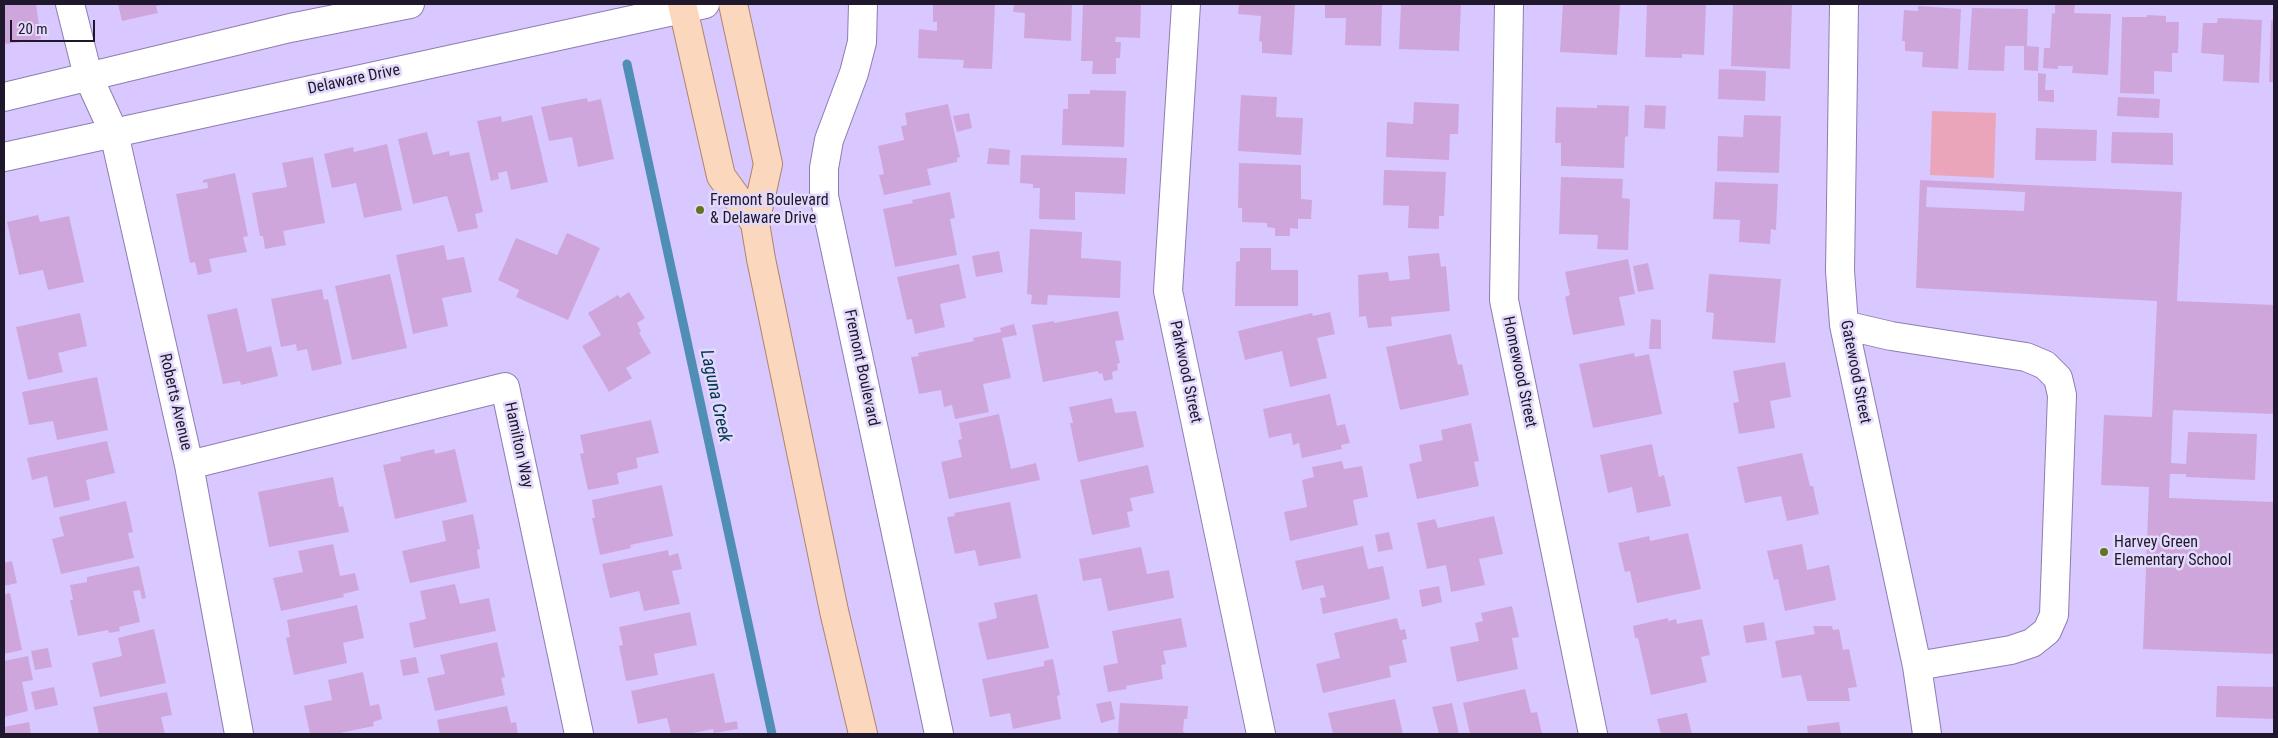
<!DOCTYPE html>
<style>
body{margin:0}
#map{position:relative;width:2278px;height:738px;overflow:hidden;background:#d8c8ff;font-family:"Roboto Condensed",sans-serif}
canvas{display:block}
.frame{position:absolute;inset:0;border:5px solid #1f182c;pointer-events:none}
.scale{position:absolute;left:10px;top:20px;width:85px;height:22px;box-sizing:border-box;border:2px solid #1f182c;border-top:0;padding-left:6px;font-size:15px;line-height:18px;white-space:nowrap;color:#1f182c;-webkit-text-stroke:4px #e3d9fb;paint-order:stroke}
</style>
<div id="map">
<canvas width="2278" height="738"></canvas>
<div class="frame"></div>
<div class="scale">20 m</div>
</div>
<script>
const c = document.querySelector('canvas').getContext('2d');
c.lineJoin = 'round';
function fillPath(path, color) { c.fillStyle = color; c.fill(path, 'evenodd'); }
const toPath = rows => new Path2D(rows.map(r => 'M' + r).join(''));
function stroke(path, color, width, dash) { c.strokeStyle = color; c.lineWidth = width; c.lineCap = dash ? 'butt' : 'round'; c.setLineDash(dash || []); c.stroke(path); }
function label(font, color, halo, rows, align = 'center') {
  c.font = font + ' "Roboto Condensed",sans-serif'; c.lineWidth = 5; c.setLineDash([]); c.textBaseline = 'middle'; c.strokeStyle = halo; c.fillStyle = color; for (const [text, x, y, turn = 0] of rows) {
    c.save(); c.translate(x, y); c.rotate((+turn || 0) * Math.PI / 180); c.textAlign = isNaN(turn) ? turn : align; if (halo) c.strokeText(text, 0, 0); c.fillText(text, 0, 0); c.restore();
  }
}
fillPath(toPath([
 [1932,111,1996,113,1994,178,1930,175]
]), '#eaa5bb');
stroke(toPath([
 [627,64,772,734]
]), '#518eb5', 9);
fillPath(toPath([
 [4,4,36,4,41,39,6,44,4,39],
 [118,4,162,4,162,5,156,6,158,13,122,21],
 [933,4,995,4,992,69,963,68,964,60,918,58,919,29,937,31,937,22,933,22],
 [1014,4,1072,4,1071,41,1024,38,1025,13,1013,12],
 [1083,4,1141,4,1140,38,1116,37,1115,42,1121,42,1120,58,1116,58,1116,74,1092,74,1093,61,1081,61],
 [1239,4,1295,4,1292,55,1262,53,1262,42,1259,41,1261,16,1238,14],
 [1325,4,1382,4,1381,46,1345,45,1346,18,1325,18],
 [1401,4,1461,4,1459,51,1399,49],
 [1563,4,1620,4,1617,55,1560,52],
 [1647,4,1706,4,1704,55,1682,54,1682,58,1645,57],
 [1733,4,1792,5,1790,69,1731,66],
 [2055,4,2075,4,2074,13,2111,14,2108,75,2072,73,2073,66,2058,66,2058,69,2043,68,2044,48,2050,48,2052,13,2055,14],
 [1918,6,1961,9,1958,69,1922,67,1923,52,1905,51,1905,41,1902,41,1904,10,1918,11],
 [1972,8,2028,9,2027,46,2039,47,2038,71,2024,70,2024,46,2005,46,2004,71,1968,70],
 [2147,15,2166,16,2166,22,2179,22,2178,53,2172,53,2172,72,2154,71,2154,94,2120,93,2122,17,2147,17],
 [2218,18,2262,20,2259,83,2223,81,2224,55,2201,53,2203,23,2217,23],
 [2271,20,2274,21,2274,82,2269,82],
 [1719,69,1766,71,1765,101,1718,99],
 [2038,73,2046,74,2045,90,2054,90,2054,102,2038,101],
 [1090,90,1126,91,1124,147,1062,145,1063,109,1068,109,1068,94,1090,94],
 [1241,95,1277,97,1276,117,1303,118,1301,155,1238,151],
 [2118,97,2160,99,2159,118,2117,116],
 [587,98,588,102,601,99,614,159,578,167,572,137,549,141,541,107],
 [1414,102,1459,104,1458,134,1450,134,1449,160,1386,157,1387,122,1413,124],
 [948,104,960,157,957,158,957,162,927,169,931,185,884,195,879,175,884,174,878,146,904,140,901,126,907,125,905,113],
 [1597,105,1629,106,1628,136,1625,137,1624,168,1561,166,1561,143,1555,143,1556,107,1597,108],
 [1645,105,1666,106,1665,129,1644,128],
 [969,113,972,128,957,132,953,116],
 [532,115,548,182,511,190,507,171,498,173,499,179,491,181,477,121,501,116,502,122],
 [1744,115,1781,116,1779,173,1717,171,1718,136,1743,137],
 [2036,128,2097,130,2096,161,2035,160],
 [427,132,433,155,449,151,450,156,469,152,483,212,475,214,478,228,458,232,447,196,413,204,398,139],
 [2112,132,2173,133,2173,165,2111,163],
 [387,144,402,210,364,218,356,183,332,188,324,154,353,147,354,152],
 [989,148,1010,150,1009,165,987,164],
 [1021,155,1127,158,1125,194,1075,192,1075,220,1039,219,1040,188,1033,188,1033,184,1020,183],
 [313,157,325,223,283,231,286,245,265,249,263,236,260,236,252,193,287,187,282,163],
 [1239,163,1301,165,1301,199,1312,200,1311,219,1298,219,1298,229,1290,228,1290,236,1275,236,1275,228,1267,227,1267,223,1242,222,1242,208,1238,208],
 [1384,170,1446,172,1444,216,1439,216,1439,229,1408,228,1409,206,1383,205],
 [235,173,248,236,243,237,247,252,209,259,212,272,198,275,195,262,190,263,176,194,208,188,207,182,203,183,203,180],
 [1561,177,1623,179,1622,198,1630,199,1628,250,1597,249,1598,235,1559,234],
 [1920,180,2182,192,2177,301,2274,305,2274,414,2173,410,2171,463,2186,464,2188,432,2257,434,2255,480,2186,477,2186,474,2170,474,2169,498,2274,502,2274,654,2143,649,2149,487,2101,485,2104,415,2152,417,2157,301,1916,288],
 [1927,187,2025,192,2024,211,1926,207],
 [1715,182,1778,184,1776,230,1771,229,1770,244,1739,242,1740,220,1713,219],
 [950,192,955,218,950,219,957,255,895,267,883,209,913,203,912,200],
 [38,215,40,222,69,216,84,282,48,290,43,270,19,275,7,222],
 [1030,229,1082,232,1081,258,1121,261,1120,298,1048,295,1047,305,1031,304,1032,295,1027,294],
 [567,233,600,248,568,320,516,297,519,290,498,280,516,238,557,255],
 [444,245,447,260,464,257,472,292,442,298,448,326,413,334,396,255],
 [1240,248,1271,248,1271,270,1298,270,1298,306,1235,306,1236,262,1240,261],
 [999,251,1003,272,976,277,972,256],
 [1439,253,1441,267,1446,266,1450,311,1391,317,1392,326,1368,328,1366,316,1359,317,1358,275,1388,272,1389,281,1410,279,1408,256],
 [1628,259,1635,294,1619,297,1625,325,1573,335,1565,297,1570,295,1565,272],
 [1648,263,1654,289,1638,292,1633,266],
 [959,264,966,298,940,304,945,327,915,334,912,319,907,320,897,277],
 [390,274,407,348,352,360,335,286],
 [1709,274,1781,279,1775,343,1712,339,1714,313,1706,312],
 [322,289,324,300,328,299,342,364,312,371,307,349,297,351,296,344,281,347,271,299],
 [629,292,645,318,637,323,641,331,639,333,651,353,626,368,632,378,609,392,582,346,601,335,588,313,618,295,620,298],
 [237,308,247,352,271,346,278,376,241,385,240,381,223,384,207,315],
 [1118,311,1124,340,1115,341,1120,363,1117,364,1118,370,1112,372,1113,379,1104,381,1102,373,1099,374,1098,371,1043,382,1032,325,1054,321,1054,323],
 [1330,312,1335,334,1317,338,1327,378,1290,387,1282,351,1245,360,1238,331,1312,313,1313,316],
 [80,313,87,346,58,353,63,372,28,380,16,327],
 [1651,319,1661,320,1661,349,1649,349],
 [1014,324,1017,335,1002,338,1011,378,983,384,989,412,955,419,952,405,944,407,941,390,919,394,911,357,919,356,918,353,974,341,973,338,1001,332,1000,328],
 [1451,334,1458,365,1462,364,1469,395,1400,410,1386,347],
 [1634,353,1635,357,1649,354,1662,414,1593,428,1579,364],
 [1785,362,1791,397,1770,401,1775,428,1739,434,1733,403,1739,402,1733,371],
 [97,377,108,430,57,440,53,421,29,425,22,392],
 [1330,394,1337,426,1345,424,1350,443,1341,445,1342,449,1302,458,1299,443,1293,445,1291,433,1269,438,1263,409],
 [1112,398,1115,413,1136,411,1144,447,1078,462,1070,423,1073,423,1069,407],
 [999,414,1011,469,1036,463,1040,480,949,499,941,462,962,457,958,440,962,439,959,423],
 [651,420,659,453,636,458,638,468,617,473,619,484,588,490,580,454,584,453,580,435],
 [1471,423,1479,461,1474,462,1479,486,1417,499,1409,464,1422,461,1419,445,1443,440,1441,430],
 [107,441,115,473,86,480,90,500,54,508,47,476,32,480,27,458],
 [1652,444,1659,477,1664,475,1671,506,1637,513,1632,487,1608,493,1600,455],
 [434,449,435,454,455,449,467,502,395,519,383,465,401,461,400,457],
 [1802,453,1810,486,1813,486,1819,514,1787,521,1781,496,1745,503,1737,467],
 [1342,461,1344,469,1362,466,1368,497,1353,500,1358,525,1290,541,1284,512,1307,507,1302,480,1314,477,1312,467],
 [1148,465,1154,493,1130,498,1133,511,1127,512,1130,527,1092,535,1080,480],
 [333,477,339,507,343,506,349,532,269,547,258,492],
 [662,485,673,536,630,545,631,548,600,555,592,518,595,518,592,500],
 [126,501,133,532,128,533,134,558,61,574,52,539,64,536,59,517],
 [1010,502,1021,558,979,566,975,550,955,554,947,517,955,516,954,513],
 [473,514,480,549,477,550,480,568,410,583,402,551,446,541,442,521],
 [1494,516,1503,554,1479,559,1485,585,1451,592,1446,565,1427,569,1417,523,1435,519,1438,528],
 [1389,532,1393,549,1378,552,1375,535],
 [1688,533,1701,589,1637,603,1630,571,1625,572,1618,543,1649,536,1650,541],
 [333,544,340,576,355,573,359,590,343,594,344,597,281,611,273,578,303,572,298,551],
 [1802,544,1807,570,1829,565,1836,600,1785,611,1778,579,1774,580,1767,551],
 [1363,546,1368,569,1383,566,1390,599,1323,614,1320,598,1326,597,1323,585,1302,590,1295,561],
 [1141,547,1147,574,1169,570,1174,598,1108,611,1101,578,1083,581,1079,559],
 [668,550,669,556,678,553,682,569,672,571,680,604,644,611,639,591,610,598,602,564],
 [12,561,17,583,4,586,4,563],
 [139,566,146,598,142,599,140,590,133,591,140,622,119,627,120,631,109,633,108,630,78,636,70,600,73,600,70,585,87,582,87,577],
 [455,584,460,604,489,598,496,631,414,648,409,623,426,619,420,591],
 [1439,586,1442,602,1422,607,1419,590],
 [10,593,22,650,4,654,4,594],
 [1037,594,1049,648,987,660,978,623,997,618,994,603],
 [357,605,364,638,343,643,347,663,294,675,286,638,290,637,287,620],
 [1512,606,1519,637,1512,638,1518,669,1457,682,1450,647,1479,641,1475,623,1483,621,1481,613],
 [690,612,697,645,654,654,658,675,626,681,619,646,623,645,619,627],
 [1181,618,1187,647,1163,651,1166,664,1161,665,1163,679,1126,686,1127,689,1108,692,1103,666,1118,663,1112,631],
 [1397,618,1400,630,1405,629,1407,639,1402,640,1407,662,1389,666,1391,677,1323,693,1316,664,1340,658,1334,633],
 [1668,618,1668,621,1676,619,1677,624,1702,619,1710,655,1701,657,1707,682,1651,695,1638,638,1635,638,1633,626],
 [1764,622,1767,640,1746,643,1743,626],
 [1813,626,1832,626,1833,630,1839,629,1843,650,1849,649,1857,687,1848,688,1850,701,1807,701,1801,675,1782,678,1775,641,1815,634],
 [154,629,166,683,100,697,92,663,122,656,118,638],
 [497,642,505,677,501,678,505,695,435,711,427,678,445,674,440,655],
 [48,648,52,667,35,670,31,651],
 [28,656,33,680,22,682,28,711,4,717,4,661],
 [416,657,419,673,403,676,400,660],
 [1053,659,1060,695,1057,696,1061,719,1013,729,1010,713,990,717,982,679,1044,666,1044,661],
 [363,672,370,706,379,704,382,719,373,722,374,726,335,734,310,734,304,706,332,700,328,680],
 [714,673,725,723,737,721,738,729,714,733,713,729,688,734,671,734,667,718,638,724,631,691],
 [2217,686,2274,687,2274,719,2216,717],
 [54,687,58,705,35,710,31,692],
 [1525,689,1531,713,1537,712,1542,734,1470,734,1463,703],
 [167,692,172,715,161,717,165,734,99,734,93,707],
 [1395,699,1403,734,1333,734,1328,713],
 [1111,701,1115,719,1101,723,1096,704],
 [1120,703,1188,706,1187,719,1184,719,1183,732,1189,734,1124,734,1118,733],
 [1452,703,1459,734,1439,734,1432,707],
 [507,706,511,723,516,722,518,734,440,734,437,720],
 [1687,713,1692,734,1661,734,1657,719],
 [29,722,31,734,4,734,4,727],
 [1839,722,1841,734,1808,734,1807,726]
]), '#cfa6db');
const minor = toPath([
 [70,4,88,76,114,133,189,465,239,734],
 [863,4,862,42,854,73,829,140,824,168,824,196,939,734],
 [1186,4,1168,291,1261,734],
 [1509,4,1504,300,1593,734],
 [1844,4,1840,271,1844,325,1917,666,1927,734],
 [4,97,290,28,410,4],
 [4,157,705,4],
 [1844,325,1891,336,2026,357,2045,365,2058,378,2062,395,2054,615,2047,631,2032,643,2011,650,1917,666],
 [189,465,505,387,579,734]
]);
const major = toPath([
 [682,4,721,176,755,223],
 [733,4,768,164,755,223,761,259,834,611,863,734]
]);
stroke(minor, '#8d7db0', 30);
stroke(major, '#ad846e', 30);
stroke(minor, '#fff', 28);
stroke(major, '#fbd8bd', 28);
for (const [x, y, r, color] of [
 [700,210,5,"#65731f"],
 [2104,552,5,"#65731f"]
]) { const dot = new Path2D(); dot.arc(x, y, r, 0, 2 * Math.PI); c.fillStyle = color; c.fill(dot); stroke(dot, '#e3d9fb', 2); }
label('16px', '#1f182c', '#e3d9fb', [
 ["Delaware Drive",354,80,-12],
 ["Fremont Boulevard",861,368,78],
 ["Parkwood Street",1185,372,78],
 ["Homewood Street",1519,372,78],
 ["Gatewood Street",1855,372,79],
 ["Roberts Avenue",175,402,77],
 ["Hamilton Way",518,445,78]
]);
label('16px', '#1f182c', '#e3d9fb', [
 ["Fremont Boulevard",710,201],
 ["& Delaware Drive",710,219],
 ["Harvey Green",2114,543],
 ["Elementary School",2114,561]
], 'left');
label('italic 18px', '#003550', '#e3d9fb', [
 ["Laguna Creek",715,396,78]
]);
</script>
